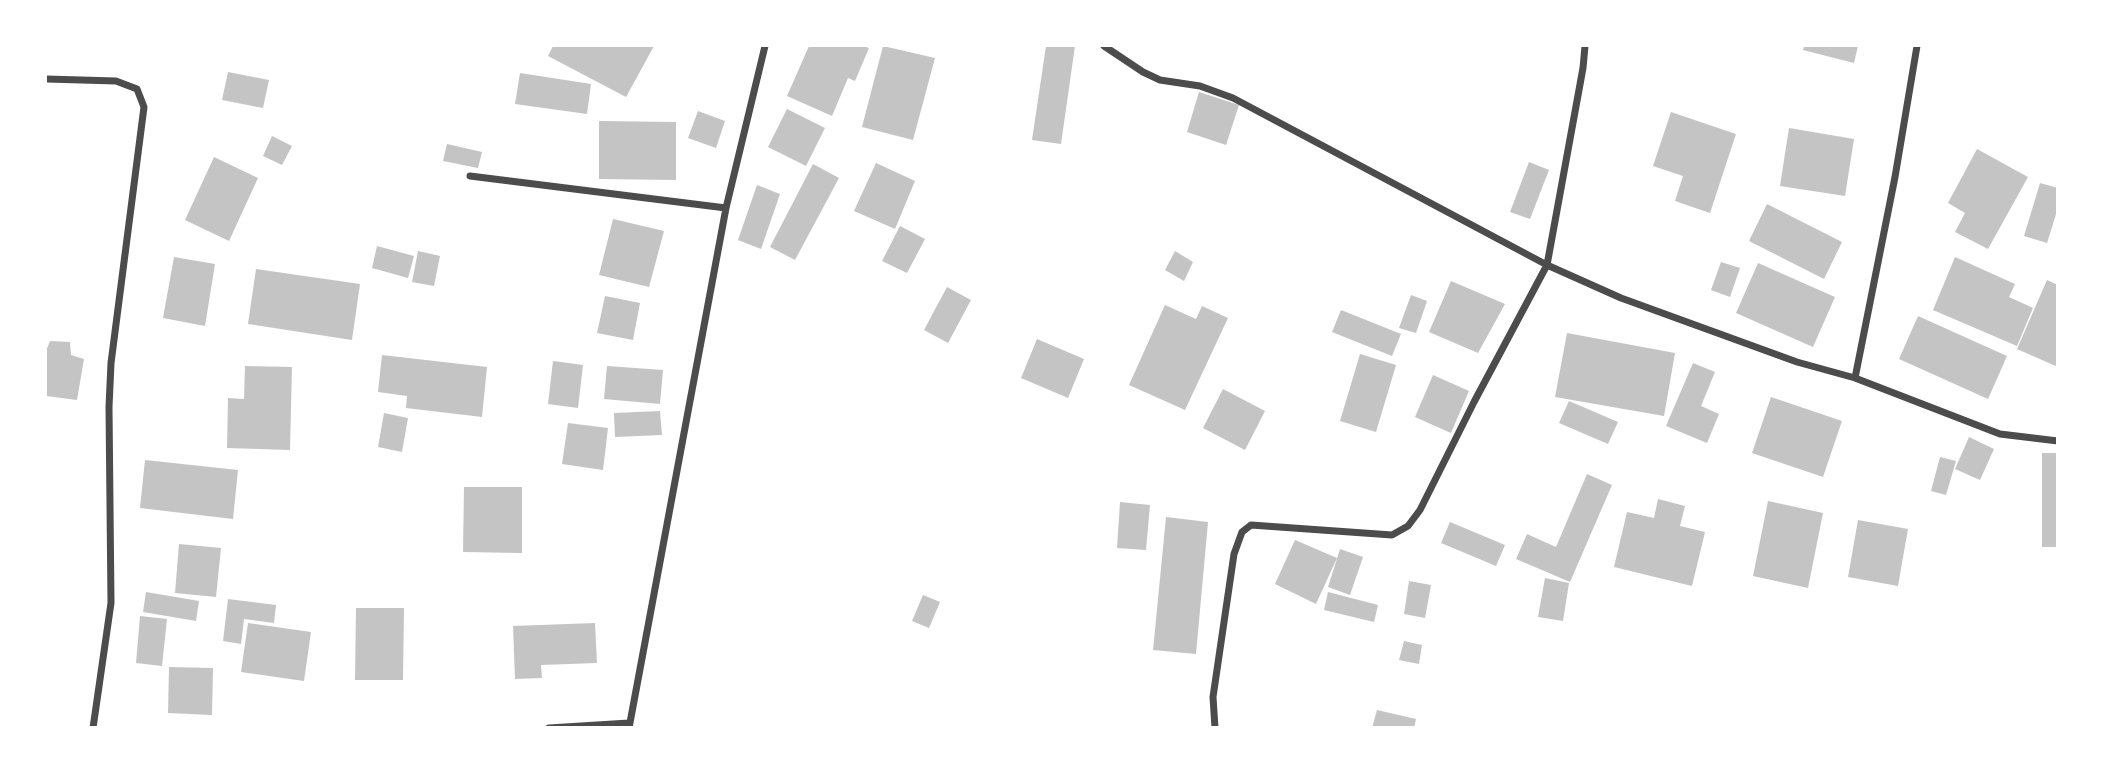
<!DOCTYPE html>
<style>
body{margin:0}
#map{position:relative;width:2103px;height:773px;overflow:hidden;background:#fff;font-family:"Space Grotesk",sans-serif}
canvas{display:block}
.frame{position:absolute;inset:0;border:47px solid #fff;pointer-events:none}
</style>
<div id="map">
<canvas width="2103" height="773"></canvas>
<div class="frame"></div>
</div>
<script>
const c = document.querySelector('canvas').getContext('2d');
c.lineJoin = 'round';
function fillPath(path, color) { c.fillStyle = color; c.fill(path, 'evenodd'); }
const toPath = rows => new Path2D(rows.map(r => 'M' + r).join(''));
function stroke(path, color, width, dash) { c.strokeStyle = color; c.lineWidth = width; c.lineCap = dash ? 'butt' : 'round'; c.setLineDash(dash || []); c.stroke(path); }
fillPath(toPath([
 [553,46,654,46,626,97,548,56],
 [809,46,863,46,869,48,855,81,848,78,832,116,787,96],
 [883,46,935,58,913,140,862,127],
 [1046,46,1075,46,1061,144,1032,140],
 [1804,46,1858,46,1854,63,1803,50],
 [228,72,269,80,263,108,222,100],
 [520,73,591,84,587,114,515,104],
 [1199,92,1239,105,1226,145,1187,132],
 [787,109,825,128,806,166,768,147],
 [698,111,725,121,716,148,688,138],
 [1671,112,1736,134,1710,213,1675,201,1683,176,1653,166],
 [599,121,676,122,676,180,599,179],
 [1789,128,1854,139,1845,196,1780,186],
 [272,136,292,146,282,165,263,156],
 [447,144,482,152,478,168,443,161],
 [1977,149,2028,177,1988,249,1955,232,1965,213,1948,203],
 [214,157,258,178,229,241,185,220],
 [1529,162,1549,170,1530,219,1510,212],
 [876,163,915,181,895,229,854,211],
 [813,164,839,178,795,260,770,247],
 [2040,183,2058,188,2058,208,2047,243,2024,236],
 [757,185,780,194,761,249,738,240],
 [1767,204,1842,242,1824,279,1749,241],
 [613,219,664,231,649,287,599,275],
 [900,226,925,239,907,273,882,261],
 [377,246,414,256,408,278,372,268],
 [418,251,440,256,434,286,412,282],
 [1175,251,1193,262,1184,281,1165,270],
 [174,257,215,264,205,326,163,318],
 [1955,257,2015,284,2009,297,2033,308,2017,346,1933,310],
 [1721,262,1740,268,1730,297,1711,290],
 [1758,263,1835,297,1813,347,1736,313],
 [256,269,360,284,352,340,248,324],
 [2047,280,2058,285,2058,367,2017,349],
 [1451,281,1505,304,1478,353,1429,332],
 [947,287,971,300,948,343,924,330],
 [1411,295,1427,301,1416,333,1399,328],
 [605,296,640,303,633,340,597,333],
 [1165,305,1196,319,1202,306,1228,318,1185,410,1129,385],
 [1341,310,1401,334,1392,356,1332,332],
 [1918,316,2007,356,1988,399,1899,359],
 [1567,333,1675,353,1664,416,1555,397],
 [1037,339,1084,359,1068,398,1021,378],
 [50,341,70,342,71,355,84,359,77,400,46,396,46,351],
 [1360,354,1396,365,1376,432,1340,421],
 [382,355,487,367,482,417,406,408,407,396,378,392],
 [553,361,583,365,578,408,548,404],
 [1693,363,1715,372,1701,406,1719,414,1707,443,1666,426],
 [245,366,292,367,290,450,227,448,228,398,244,399],
 [607,366,663,370,660,404,604,399],
 [1433,375,1469,391,1451,433,1415,417],
 [1223,389,1265,411,1245,450,1203,428],
 [1771,397,1842,421,1823,477,1752,453],
 [1569,401,1618,422,1608,444,1559,423],
 [660,411,662,435,615,437,614,413],
 [384,413,408,418,402,452,378,447],
 [568,423,608,428,603,470,562,464],
 [1969,437,1994,449,1980,480,1955,469],
 [2042,453,2058,453,2058,547,2042,547],
 [1940,457,1956,461,1946,495,1931,491],
 [145,460,238,470,233,519,140,508],
 [1587,474,1612,485,1570,582,1516,559,1527,534,1556,547],
 [464,487,522,487,522,553,463,552],
 [1658,499,1685,506,1680,526,1705,532,1692,586,1614,567,1627,512,1654,518],
 [1768,501,1823,513,1808,588,1753,576],
 [1120,502,1150,505,1146,550,1117,548],
 [1166,517,1208,522,1196,654,1153,650],
 [1858,520,1908,529,1898,586,1848,577],
 [1450,522,1505,545,1496,566,1441,543],
 [1295,540,1337,558,1316,604,1275,584],
 [179,544,221,548,216,597,175,593],
 [1340,549,1363,557,1350,595,1328,587],
 [1545,578,1569,583,1563,621,1538,617],
 [1409,581,1431,585,1425,618,1404,614],
 [146,592,199,601,196,621,143,612],
 [1328,592,1378,605,1374,622,1324,610],
 [923,595,940,602,929,628,912,621],
 [228,599,276,605,274,623,244,619,241,644,223,641],
 [356,608,404,608,403,680,355,680],
 [140,616,167,619,162,666,136,663],
 [248,623,311,632,304,681,241,672],
 [595,623,597,663,541,665,542,678,515,679,513,626],
 [1404,641,1422,645,1419,664,1399,660],
 [169,667,213,668,212,715,168,713],
 [1377,710,1416,719,1414,728,1372,728]
]), '#c4c4c4');
stroke(toPath([
 [1104,46,1143,72,1160,80,1200,86,1233,98,1547,265,1621,298,1797,362,1855,378,2000,434,2058,441],
 [46,79,116,81,137,89,144,107,111,363,109,407,111,603,93,728],
 [470,176,726,208],
 [1855,378,1895,177,1917,46],
 [549,728,629,723],
 [629,728,726,208,765,46],
 [1215,728,1213,697,1234,554,1242,532,1251,525,1392,535,1408,526,1420,510,1474,402,1547,265,1583,68,1585,46]
]), '#4c4c4c', 7);
</script>
